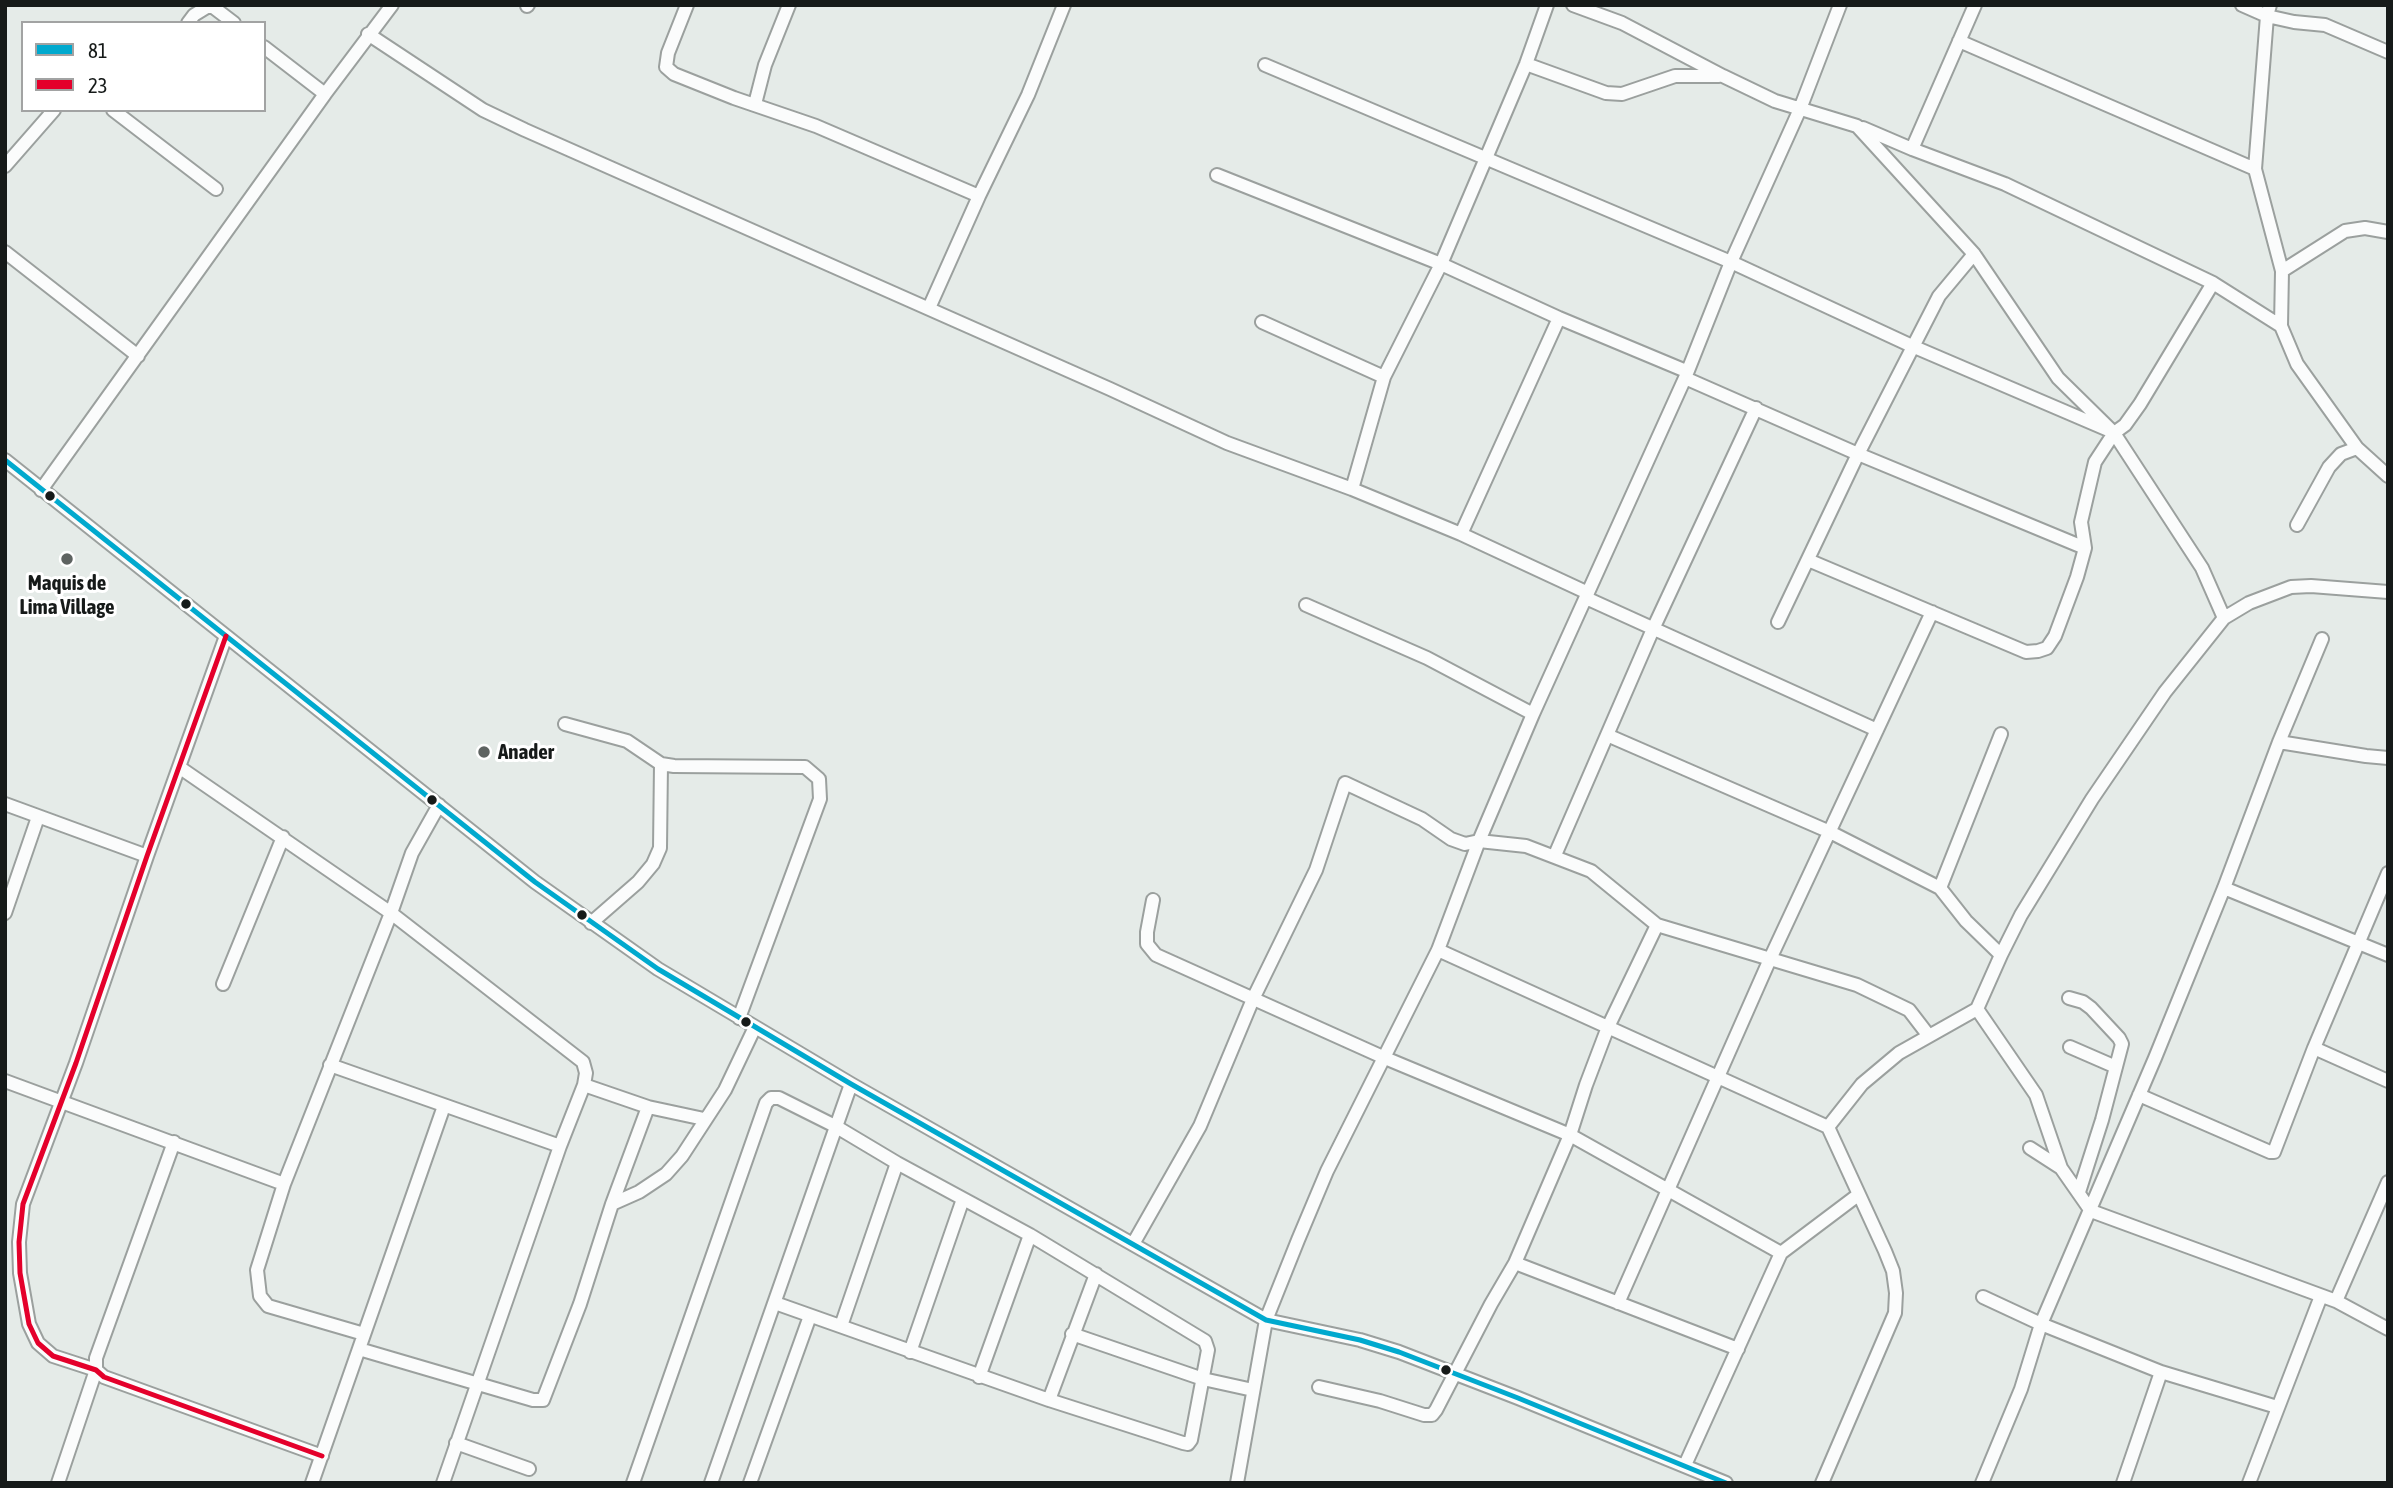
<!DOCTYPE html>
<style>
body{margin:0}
#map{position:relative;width:2393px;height:1488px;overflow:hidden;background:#e5ebe8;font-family:"Asap Condensed",sans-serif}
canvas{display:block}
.frame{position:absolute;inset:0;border:7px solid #161a19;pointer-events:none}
.legend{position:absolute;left:21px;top:21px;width:245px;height:91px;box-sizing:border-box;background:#fff;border:2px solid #a2a3a3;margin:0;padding:9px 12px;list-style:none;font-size:21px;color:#161a19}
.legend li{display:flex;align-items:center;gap:14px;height:35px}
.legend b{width:35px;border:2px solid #a2a3a3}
</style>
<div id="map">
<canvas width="2393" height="1488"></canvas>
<div class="frame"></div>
<ul class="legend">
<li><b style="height:9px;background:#00a9ce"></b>81</li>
<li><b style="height:9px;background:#e4002b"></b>23</li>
</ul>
</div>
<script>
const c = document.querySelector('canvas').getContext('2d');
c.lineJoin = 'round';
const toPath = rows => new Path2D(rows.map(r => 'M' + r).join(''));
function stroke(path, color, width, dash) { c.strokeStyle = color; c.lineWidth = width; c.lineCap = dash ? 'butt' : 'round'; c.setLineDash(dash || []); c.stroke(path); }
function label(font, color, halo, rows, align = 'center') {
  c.font = font + ' "Asap Condensed",sans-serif'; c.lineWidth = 6; c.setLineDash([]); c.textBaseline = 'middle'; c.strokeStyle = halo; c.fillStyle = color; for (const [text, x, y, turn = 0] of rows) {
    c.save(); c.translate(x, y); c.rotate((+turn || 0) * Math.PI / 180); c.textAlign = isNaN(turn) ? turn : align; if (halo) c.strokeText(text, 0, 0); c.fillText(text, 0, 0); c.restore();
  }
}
const minor = toPath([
 [687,5,668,53,666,67,674,74,734,98,816,126,979,196],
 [1573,5,1622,23,1723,76,1775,101,1857,126,1974,254,2058,378,2114,433,2202,568,2224,618],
 [2242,5,2267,16,2294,22,2325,25,2388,52],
 [2270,5,2267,16,2255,169,2282,271,2281,326,2297,364,2357,448,2388,476],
 [527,6,528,5],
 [188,23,194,15,207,7,213,7,234,23],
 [368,34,483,110,525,130,1110,389,1227,443,1352,489,1461,534,1588,593],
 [1959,41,2255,169],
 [264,47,325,94],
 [1526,64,1606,93,1622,94,1675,76,1719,76],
 [1265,65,1731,262,1912,346,2106,429],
 [755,104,765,65,789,5],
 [113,110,216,189],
 [1863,128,1912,149,1975,5],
 [1912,149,2005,184,2213,283,2281,326],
 [5,166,54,110],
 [1217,175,1441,264,1559,318,1686,371],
 [5,252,138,356],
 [2282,271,2345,231,2365,228,2388,232],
 [929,308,979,196,1028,95,1064,5],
 [1262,322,1384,377],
 [1685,378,1858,454,2085,548],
 [5,460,535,882,658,969,851,1084,1266,1320,1360,1340,1399,1352,1518,1398,1726,1483],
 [1352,489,1384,377,1441,264,1526,64,1547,5],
 [41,490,325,94,392,5],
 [2297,525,2329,467,2341,454,2357,448],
 [1461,534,1559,318],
 [1808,560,2026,652,2038,651,2047,648,2055,636,2077,577,2085,548,2081,522,2095,462,2114,433,2125,425,2140,404,2213,283],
 [1586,598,1877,730],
 [1306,605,1427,658,1533,714],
 [1778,622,1858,454,1939,296,1974,254],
 [226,636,147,856,76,1063,23,1204,19,1242,20,1273,29,1324,38,1343,53,1356,96,1370,104,1377,322,1456],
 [565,724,627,741,661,764,674,766,805,767,819,779,820,799,739,1018],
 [1607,735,1830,832,1940,888,1966,921,2001,955],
 [2279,742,2366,756,2388,758],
 [179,767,391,913,583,1062,586,1073,584,1085,560,1146,443,1483],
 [5,804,147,856],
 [1555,855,1653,629,1756,408],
 [1940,888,2001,734],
 [2224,888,2388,955],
 [1153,900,1147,932,1147,944,1156,955,1385,1058,1570,1135,1781,1253],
 [5,913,38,817],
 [591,923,638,882,653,864,660,848,661,764],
 [1438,950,1828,1127],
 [223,984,283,837],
 [2069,998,2083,1002,2091,1008,2119,1038,2122,1044,2102,1120,2079,1192],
 [1977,1009,2036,1095,2061,1168,2091,1211,2336,1301,2388,1329],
 [2070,1047,2116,1067],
 [2314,1048,2388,1081],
 [330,1065,560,1146],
 [5,1081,284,1184],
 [584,1085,648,1107,704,1119],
 [2139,1095,2270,1152,2274,1152,2314,1048,2388,873],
 [2030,1148,2061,1168],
 [612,1204,639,1192,666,1174,682,1156,725,1090,755,1027],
 [1133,1244,1200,1126,1253,999,1316,870,1345,783,1422,819,1451,839,1465,844,1479,841,1526,846,1591,871,1657,925,1857,985,1909,1010,1929,1036],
 [1515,1263,1738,1349],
 [1983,1297,2041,1324,2161,1372,2277,1407],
 [2336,1301,2388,1182],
 [1618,1303,1770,959,1932,612],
 [841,1326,897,1163],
 [364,1334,268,1306,260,1296,257,1270,284,1184,391,913,412,853,439,805],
 [1072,1334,1203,1379,1253,1390],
 [359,1349,533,1400,543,1400,580,1304,612,1204,648,1107],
 [910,1352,963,1199],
 [979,1377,1030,1235],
 [1319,1387,1380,1401,1424,1415,1432,1415,1436,1410,1491,1304,1515,1263,1570,1135,1586,1085,1608,1027,1657,925],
 [1049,1400,1096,1274],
 [456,1443,529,1469],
 [1685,1465,1781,1253,1858,1195],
 [58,1483,96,1370,96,1358,174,1142],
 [312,1483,444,1106],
 [633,1483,766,1103,771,1098,779,1098,835,1126,897,1163,1030,1235,1205,1341,1208,1350,1191,1440,1188,1444,1183,1443,1049,1400,775,1303],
 [711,1483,851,1084],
 [750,1483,810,1316],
 [1237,1483,1266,1320,1298,1240,1327,1171,1438,950,1479,841,1533,714,1685,378,1731,262,1800,109,1840,5],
 [1822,1483,1895,1313,1896,1293,1893,1271,1885,1251,1828,1127,1862,1084,1899,1053,1977,1009,2001,955,2021,915,2092,799,2165,692,2224,618,2249,603,2291,587,2311,586,2388,592],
 [1982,1483,2021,1389,2041,1324,2155,1058,2224,888,2279,742,2322,639],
 [2123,1483,2161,1372],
 [2249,1483,2321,1296]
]);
stroke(minor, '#9ba09e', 16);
stroke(minor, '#fbfcfc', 12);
stroke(toPath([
 [5,460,535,882,658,969,851,1084,1266,1320,1360,1340,1399,1352,1518,1398,1726,1483]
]), '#00a9ce', 5);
stroke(toPath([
 [226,636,147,856,76,1063,23,1204,19,1242,20,1273,29,1324,38,1343,53,1356,96,1370,104,1377,322,1456]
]), '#e4002b', 5);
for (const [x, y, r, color] of [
 [50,496,6,"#161a19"],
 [67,559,7,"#5e6361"],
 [186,604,6,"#161a19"],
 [484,752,7,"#5e6361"],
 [432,800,6,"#161a19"],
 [582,915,6,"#161a19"],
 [746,1022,6,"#161a19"],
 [1446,1370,6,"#161a19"]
]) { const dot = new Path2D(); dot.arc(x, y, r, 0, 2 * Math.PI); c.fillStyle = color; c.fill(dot); stroke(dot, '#fff', 2.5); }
label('bold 21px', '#161a19', '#fff', [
 ["Maquis de",67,583],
 ["Lima Village",67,607],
 ["Anader",498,752,"left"]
]);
</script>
